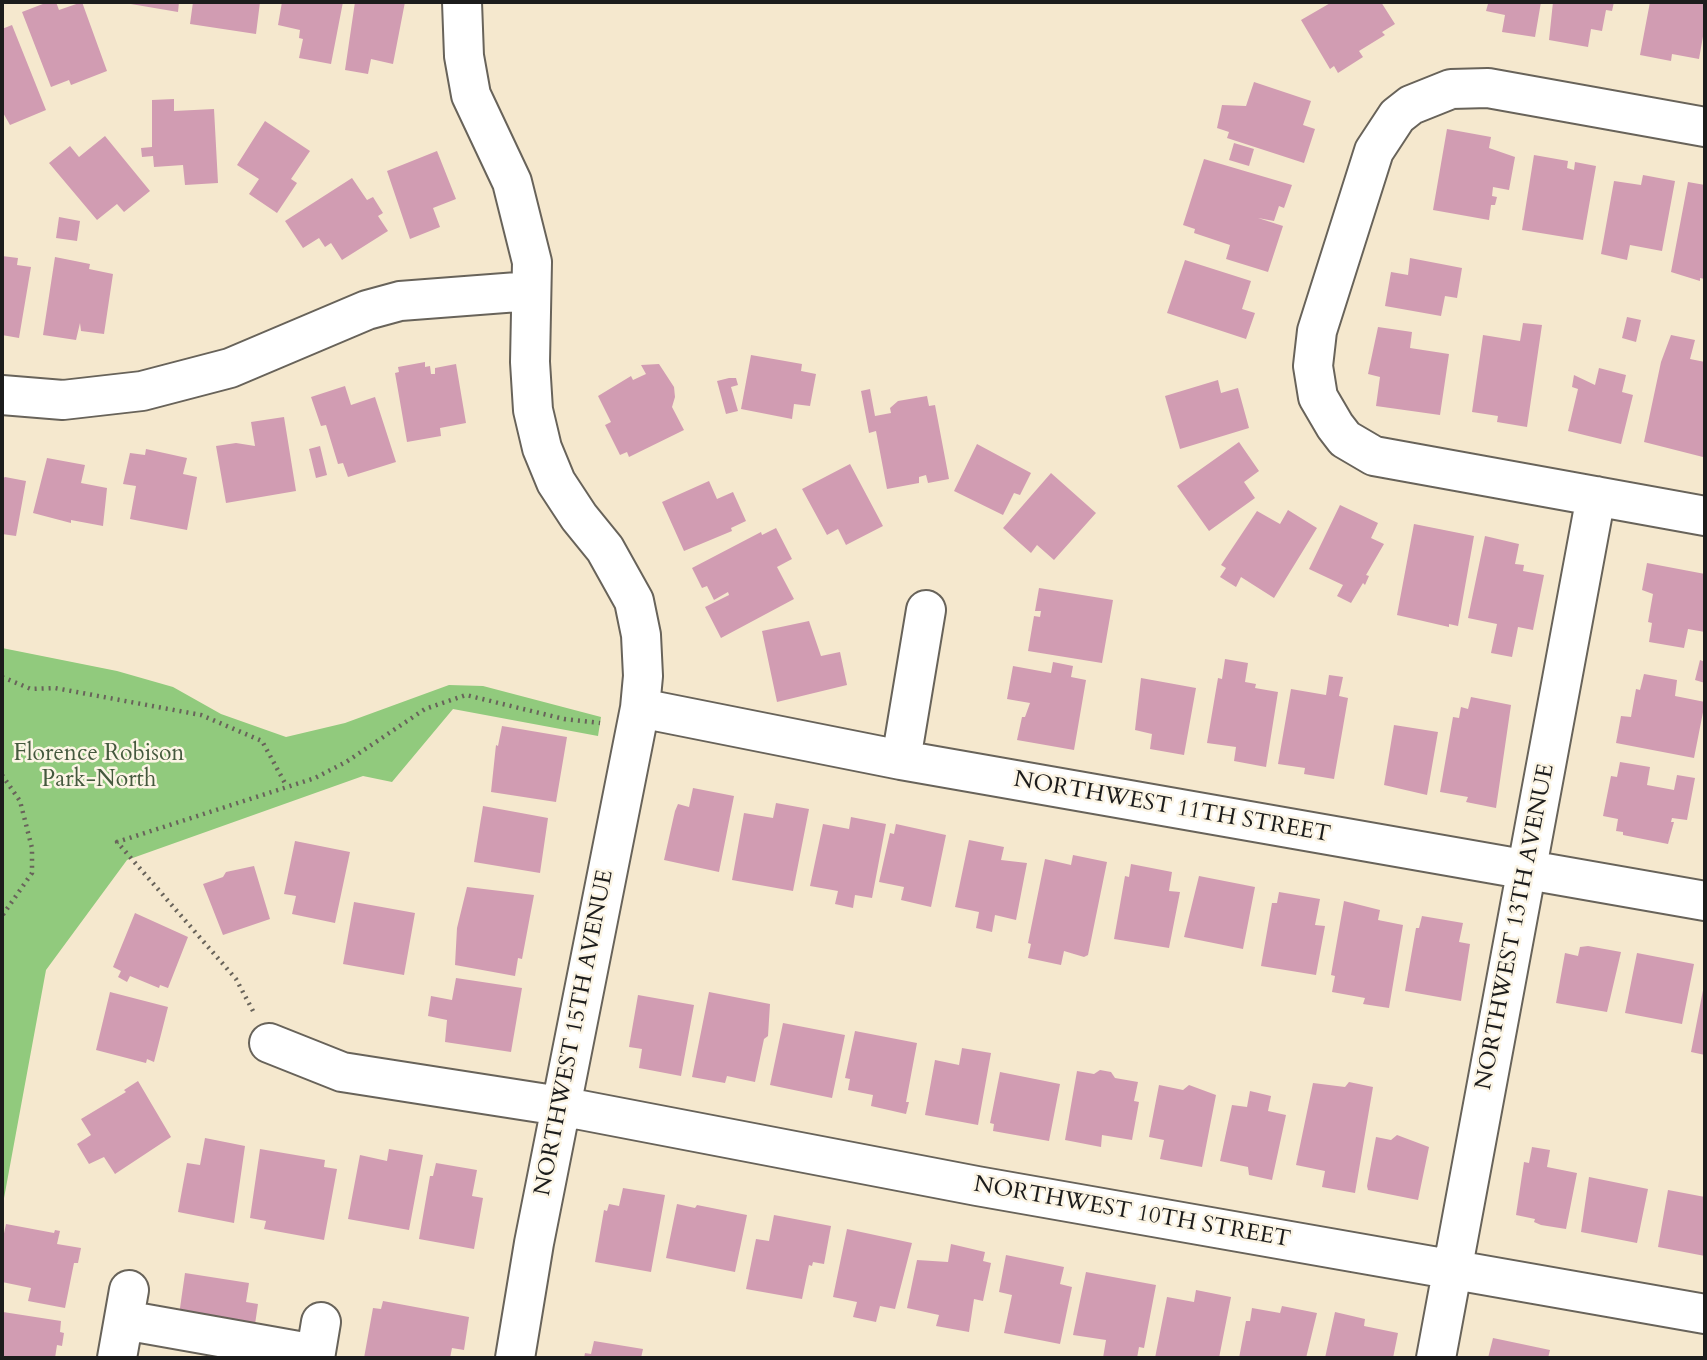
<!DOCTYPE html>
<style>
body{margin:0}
#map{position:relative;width:1707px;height:1360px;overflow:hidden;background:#f5e8ce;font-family:Cardo,serif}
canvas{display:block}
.frame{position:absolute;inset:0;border:4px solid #1c1c1c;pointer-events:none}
</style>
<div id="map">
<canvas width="1707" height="1360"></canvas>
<div class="frame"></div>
</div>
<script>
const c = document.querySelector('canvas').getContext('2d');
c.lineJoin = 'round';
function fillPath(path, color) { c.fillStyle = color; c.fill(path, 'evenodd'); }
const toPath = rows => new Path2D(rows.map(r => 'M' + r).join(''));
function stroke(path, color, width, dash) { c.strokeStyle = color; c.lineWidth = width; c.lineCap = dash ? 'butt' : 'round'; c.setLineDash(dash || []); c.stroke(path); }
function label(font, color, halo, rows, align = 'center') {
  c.font = font + ' Cardo,serif'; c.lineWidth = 5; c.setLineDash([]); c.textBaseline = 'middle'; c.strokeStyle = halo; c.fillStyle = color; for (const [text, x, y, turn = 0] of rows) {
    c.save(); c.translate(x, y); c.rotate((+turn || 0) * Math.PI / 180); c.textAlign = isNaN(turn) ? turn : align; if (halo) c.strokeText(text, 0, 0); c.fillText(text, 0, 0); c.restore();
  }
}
fillPath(toPath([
 [2,648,117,671,173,687,221,714,286,737,345,723,449,685,483,686,601,717,598,736,453,709,392,782,363,776,127,860,46,970,2,1209]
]), '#91ca7d');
fillPath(toPath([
 [48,2,56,2,59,10,82,2,107,71,71,85,69,80,51,87,22,12],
 [119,2,179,2,178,12],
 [193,2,260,2,256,34,190,24],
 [282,2,343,2,331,64,299,58,303,39,299,38,300,30,278,25],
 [355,2,405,2,393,64,371,59,368,74,345,70],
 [1332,2,1381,2,1395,24,1382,32,1385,35,1359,51,1363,57,1338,73,1334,66,1330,69,1301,20],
 [1483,2,1541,2,1535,37,1502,32,1505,15,1486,11,1488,4],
 [1553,2,1614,2,1612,11,1606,10,1602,31,1591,29,1588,47,1549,40],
 [1650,2,1705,2,1705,25,1699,59,1672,54,1671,61,1640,55],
 [12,25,46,110,10,125,2,111,2,29],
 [1254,82,1311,101,1303,125,1315,129,1304,163,1227,138,1229,132,1217,128,1222,105,1246,106],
 [174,99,174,111,214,109,218,183,185,185,183,165,154,167,153,156,142,157,141,148,152,147,152,100],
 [265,121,310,151,291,179,297,183,277,213,249,194,259,179,237,165],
 [1447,129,1491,137,1489,148,1515,157,1509,190,1493,187,1492,196,1497,197,1495,205,1491,205,1489,220,1433,210],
 [105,136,150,191,124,212,117,204,97,220,49,163,70,146,79,157],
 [1234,143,1254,149,1249,166,1229,160],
 [437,151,456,199,433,208,440,227,410,239,387,171],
 [1534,155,1568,161,1567,168,1574,170,1575,162,1596,166,1583,240,1522,230],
 [1204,159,1292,185,1284,208,1279,206,1274,221,1258,218,1283,226,1268,272,1226,259,1230,245,1194,233,1195,229,1183,225],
 [1643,175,1675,181,1662,251,1630,245,1627,260,1601,254,1614,181,1641,185],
 [352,178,367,200,373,197,383,213,378,216,388,231,342,260,331,243,325,247,319,238,303,248,285,221],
 [1688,182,1705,185,1705,279,1700,278,1700,281,1671,272],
 [59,217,80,221,77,241,56,238],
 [2,256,18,258,17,265,31,267,19,338,2,335],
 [55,257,90,264,89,269,113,274,104,334,81,331,80,323,76,340,43,335],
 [1410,258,1462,268,1457,298,1445,296,1441,316,1385,306,1391,272,1408,275],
 [1185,260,1251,281,1242,309,1255,313,1246,339,1167,313],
 [1627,317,1641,320,1636,342,1622,338],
 [1523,323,1542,325,1527,427,1497,422,1498,416,1472,412,1483,335,1520,341],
 [1378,327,1412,332,1410,348,1449,354,1440,415,1376,406,1380,377,1368,374],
 [1671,335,1695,340,1690,359,1705,362,1703,457,1644,442,1661,362],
 [751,355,802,364,801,371,816,374,810,406,794,404,792,419,741,409],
 [425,362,425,367,430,366,431,374,435,374,435,368,456,364,466,423,440,428,441,436,407,442,395,373,399,372,398,367],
 [659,364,674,387,675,397,672,407,684,430,629,457,627,452,620,455,605,425,611,422,598,396,631,376,633,380,646,374,641,365],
 [1599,368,1626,375,1622,392,1633,395,1621,444,1568,431,1578,389,1572,387,1574,375,1595,385],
 [729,378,736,378,738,385,731,387,738,411,726,414,717,381],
 [1218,380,1221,393,1238,388,1249,428,1180,449,1165,396],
 [345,386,351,405,375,397,396,462,348,477,343,463,338,464,326,425,321,426,311,397],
 [870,389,875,416,891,413,890,408,898,401,927,396,929,406,935,405,949,479,928,483,926,475,919,477,919,483,887,489,876,431,869,433,861,391],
 [284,417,296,491,226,503,216,446,236,443,255,446,251,422],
 [1239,442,1259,471,1244,482,1255,498,1209,531,1177,486],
 [977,444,1031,473,1020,495,1014,493,1003,515,954,491],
 [320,446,327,475,316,478,309,449],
 [146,449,187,458,183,474,197,477,187,530,130,519,136,486,123,484,130,453,145,455],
 [47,458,85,465,81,483,107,488,103,526,71,520,71,523,33,513],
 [850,464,883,526,846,545,838,529,827,535,802,489],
 [1051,473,1096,513,1054,560,1037,545,1031,553,1003,528],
 [5,477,26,481,16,536,2,534,2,479],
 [709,481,717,499,733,492,746,521,731,528,732,531,684,551,662,502],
 [1340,505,1378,523,1371,538,1384,544,1366,575,1369,576,1365,585,1363,583,1351,603,1337,596,1343,585,1309,569],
 [1288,510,1317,528,1274,598,1241,577,1236,587,1220,577,1226,568,1221,565,1257,511,1280,524],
 [1414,524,1474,536,1458,626,1449,624,1449,627,1397,615],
 [776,528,792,559,777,567,794,599,721,638,705,607,729,595,728,592,714,600,707,586,702,588,692,568,761,532,762,535],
 [1485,536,1519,544,1515,564,1524,565,1523,571,1544,575,1533,630,1518,627,1512,657,1491,653,1497,624,1468,618],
 [1647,563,1705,574,1705,632,1688,629,1684,648,1649,642,1652,623,1648,622,1653,594,1642,590],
 [1039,588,1113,600,1102,663,1028,651,1034,616,1040,617,1041,611,1035,611],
 [809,621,821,656,840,652,847,685,777,702,762,631],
 [1225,659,1248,663,1245,682,1256,684,1255,688,1278,692,1266,767,1234,761,1236,747,1207,743,1218,678,1222,679],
 [1700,660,1705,662,1705,683,1695,680],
 [1053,662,1073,666,1071,677,1086,680,1074,750,1017,740,1022,717,1025,717,1030,703,1007,699,1013,666,1051,673],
 [1644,674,1677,680,1675,696,1705,702,1694,758,1616,743,1621,716,1631,717,1636,689,1640,690],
 [1329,675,1343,677,1339,696,1348,698,1334,779,1304,774,1305,768,1278,764,1291,689,1326,695],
 [1141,678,1196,688,1184,755,1150,749,1152,734,1135,730],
 [1471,697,1511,705,1496,808,1466,802,1468,797,1440,792,1453,717,1459,718,1461,707,1468,709],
 [1394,725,1438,732,1427,795,1384,785],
 [502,726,567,737,556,802,491,792,496,745,498,746],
 [1620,762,1650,767,1647,785,1674,790,1677,775,1695,778,1687,820,1672,818,1671,822,1674,822,1668,844,1623,835,1623,832,1616,831,1618,819,1603,816,1611,776,1617,777],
 [693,788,734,796,719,872,664,860,675,811,678,804,689,807],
 [776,803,809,809,793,891,732,880,744,813,773,818],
 [483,806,548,818,540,873,474,862],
 [851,817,886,824,872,898,855,895,853,908,835,904,838,891,810,886,823,824,849,829],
 [896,824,946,835,931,907,901,900,904,887,879,882,890,833,894,834],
 [969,840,1004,847,1001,860,1027,863,1016,920,995,915,992,932,976,928,979,912,955,907],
 [295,841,350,852,335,923,292,914,296,896,284,894],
 [1073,855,1107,862,1088,955,1084,957,1064,951,1061,965,1028,958,1031,944,1028,943,1045,859,1071,865],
 [1131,864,1172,872,1169,891,1180,892,1169,948,1114,939,1125,876,1129,877],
 [254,866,270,919,223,935,203,884,223,877,226,872],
 [1199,876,1255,887,1243,949,1184,937],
 [467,887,534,895,522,959,518,958,515,976,455,965,457,928],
 [1279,892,1320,899,1315,925,1325,926,1316,975,1261,966,1272,903,1277,903],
 [1344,901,1380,910,1378,920,1403,925,1389,1008,1363,1004,1365,998,1332,992,1335,976,1331,975],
 [354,902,415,913,404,975,343,964],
 [135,913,188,937,168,988,160,985,159,988,130,976,127,982,118,977,121,971,113,967],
 [1422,916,1463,923,1459,942,1470,944,1461,1001,1405,991,1416,928,1419,928],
 [1588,946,1621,952,1607,1012,1556,1003,1565,953,1578,956,1580,947],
 [1637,953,1694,964,1682,1024,1625,1013],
 [456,978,522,988,511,1052,445,1042,447,1020,428,1016,431,996,452,1000],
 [1704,985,1705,985,1705,1055,1691,1052],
 [110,992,168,1007,154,1062,147,1059,146,1063,96,1050],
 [709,992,770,1004,768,1036,764,1039,755,1082,727,1076,725,1083,692,1077],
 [638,995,694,1005,681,1076,639,1068,642,1049,629,1047],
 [783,1023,845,1035,832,1098,770,1085],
 [855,1031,917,1043,906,1102,909,1102,906,1114,871,1106,873,1095,848,1090,850,1079,845,1078],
 [962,1048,991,1053,978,1125,925,1115,935,1060,959,1065],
 [1100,1070,1111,1072,1115,1078,1138,1082,1134,1101,1139,1102,1132,1140,1102,1135,1101,1147,1065,1140,1077,1071,1094,1074],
 [1000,1072,1060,1084,1049,1141,993,1131,994,1124,990,1123],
 [138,1081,171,1137,115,1174,104,1157,89,1164,77,1144,91,1135,81,1119,126,1092,124,1090],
 [1349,1082,1373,1087,1355,1193,1322,1187,1325,1171,1296,1165,1313,1083,1345,1087],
 [1159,1085,1183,1090,1189,1085,1216,1095,1202,1167,1160,1159,1164,1140,1149,1137],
 [1250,1091,1271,1096,1268,1111,1286,1115,1272,1180,1249,1175,1248,1167,1220,1161,1232,1105,1247,1107],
 [1397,1135,1429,1147,1418,1200,1368,1190,1367,1186,1376,1137,1391,1140],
 [205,1138,245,1146,234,1223,178,1212,187,1163,200,1165],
 [1532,1147,1550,1150,1547,1167,1577,1173,1566,1229,1541,1225,1534,1222,1535,1219,1516,1215,1524,1162,1529,1163],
 [260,1149,325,1160,324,1167,337,1169,324,1240,264,1229,266,1221,250,1218],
 [389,1149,423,1155,409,1230,348,1219,360,1155,387,1161],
 [436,1163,477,1170,472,1196,483,1198,474,1249,419,1239,430,1176,433,1176],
 [1589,1177,1648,1189,1637,1243,1581,1232],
 [623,1188,665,1195,651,1272,595,1262,604,1210,607,1211,609,1204,619,1206],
 [1668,1190,1705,1197,1705,1256,1658,1247],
 [677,1204,695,1208,697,1205,747,1215,735,1272,666,1258],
 [774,1215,831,1226,824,1264,813,1262,812,1266,809,1265,802,1299,746,1289,756,1239,769,1241],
 [6,1224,54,1233,55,1230,60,1231,57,1244,81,1248,78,1263,74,1263,65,1308,28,1301,31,1288,2,1282,2,1243],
 [847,1229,912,1243,895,1309,880,1306,876,1322,853,1317,857,1302,833,1297],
 [951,1244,985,1252,983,1261,991,1263,983,1301,974,1299,969,1332,936,1326,939,1315,907,1308,917,1260,948,1262],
 [1006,1255,1064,1267,1060,1284,1072,1287,1060,1344,1004,1333,1012,1295,999,1292],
 [1086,1272,1156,1285,1144,1348,1139,1347,1137,1358,1103,1358,1106,1340,1073,1335],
 [185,1273,249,1283,246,1302,258,1304,253,1338,178,1322],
 [1196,1290,1231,1297,1219,1358,1155,1358,1167,1297,1194,1302],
 [383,1301,469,1317,464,1350,452,1348,450,1358,364,1358,373,1308,381,1309],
 [1282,1306,1317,1313,1306,1358,1239,1358,1246,1321,1250,1321,1252,1308,1280,1313],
 [3,1312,61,1321,60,1332,64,1333,62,1346,57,1345,55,1358,2,1358],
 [1335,1312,1365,1319,1364,1326,1398,1333,1393,1358,1325,1358],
 [1493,1338,1550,1350,1548,1358,1488,1358],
 [594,1341,643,1349,641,1358,584,1358,585,1353,591,1354]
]), '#d19cb2');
const minor = toPath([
 [462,2,464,56,471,95,512,182,532,262,530,362,533,410,542,448,556,482,579,517,605,549,634,601,641,635,643,676,640,708,534,1243,515,1358],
 [1705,127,1488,88,1451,89,1411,105,1397,116,1374,151,1317,331,1313,366,1318,397,1335,426,1345,439,1374,456,1705,516],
 [2,395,63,400,142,391,230,368,367,310,400,301,531,291],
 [640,708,901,760,1705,901],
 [901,760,926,610],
 [269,1043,342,1072,560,1106,977,1186,1705,1314],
 [124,1320,315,1354],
 [117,1358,129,1290],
 [315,1358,321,1322],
 [1436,1358,1596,496]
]);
stroke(minor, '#68635a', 42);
stroke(toPath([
 [2,677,31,689,55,688,201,715,262,741,286,785],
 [2,775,20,801,32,848,32,873,2,916],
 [253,1011,236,979,117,842,315,778,346,762,425,709,466,695,564,719,600,723]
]), '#68635a', 4.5, [2, 5]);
stroke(minor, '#fff', 38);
label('23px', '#45593e', '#fcf5e5', [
 ["Florence Robison",99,755],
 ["Park-North",99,781]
]);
label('23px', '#1c1c1c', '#fcf5e5', [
 ["NORTHWEST 11TH STREET",1172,808,10],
 ["NORTHWEST 13TH AVENUE",1516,927,-79],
 ["NORTHWEST 15TH AVENUE",575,1033,-79],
 ["NORTHWEST 10TH STREET",1132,1213,10]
]);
</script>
